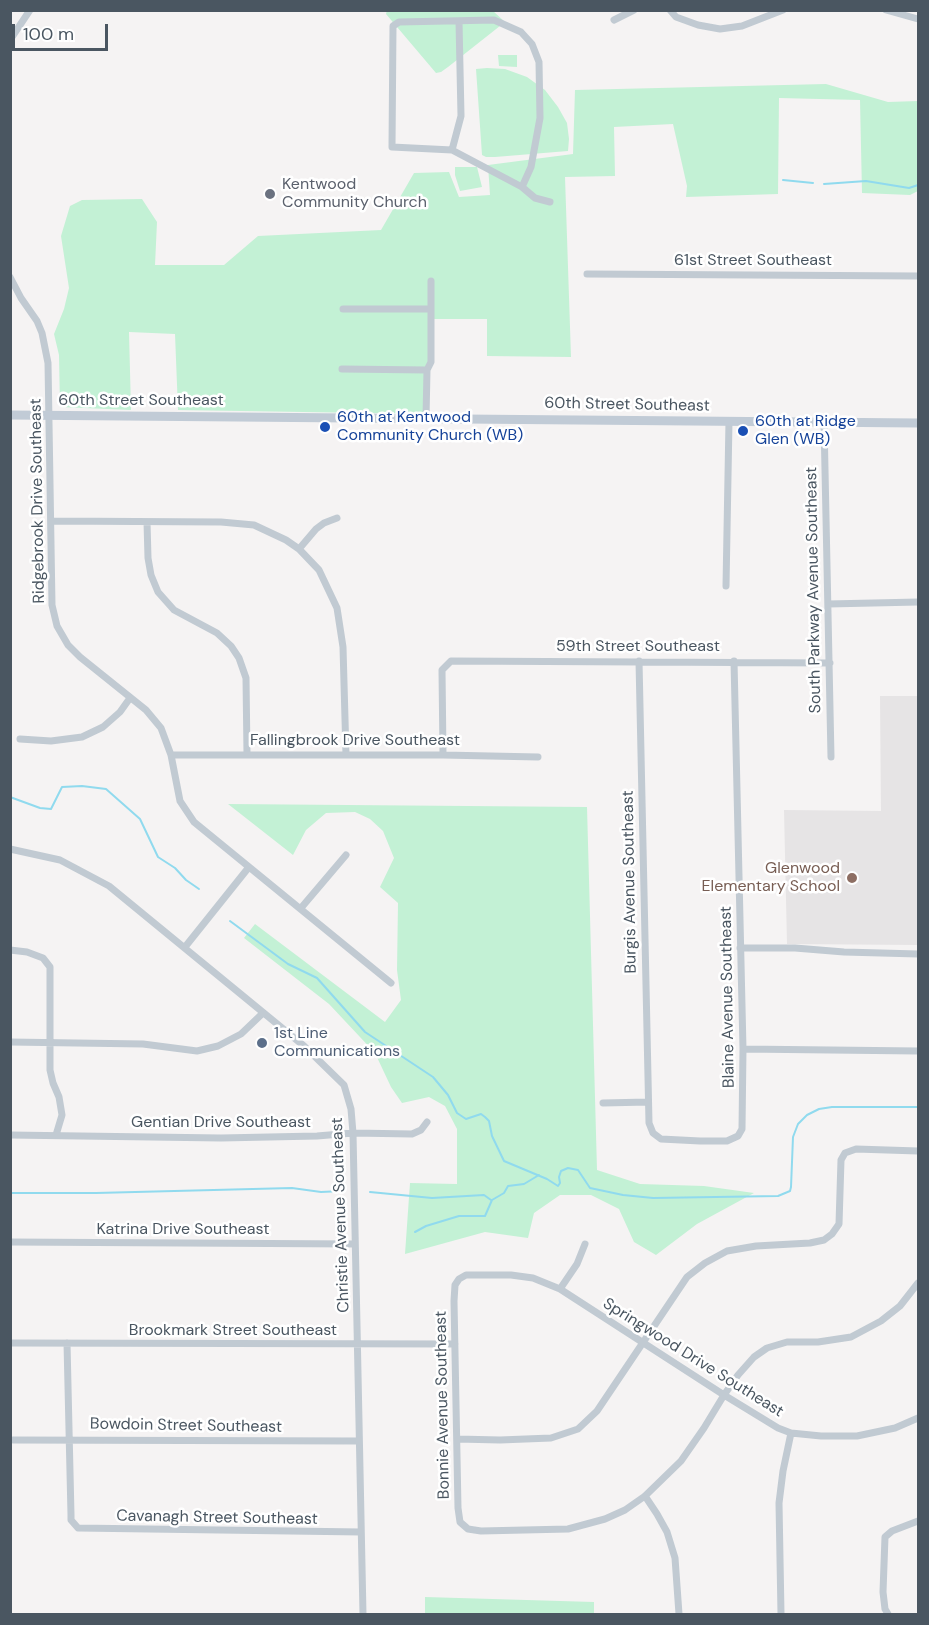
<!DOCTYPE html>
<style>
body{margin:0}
#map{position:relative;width:929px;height:1625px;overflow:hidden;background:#f5f3f3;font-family:"DM Sans",sans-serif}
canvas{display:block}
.frame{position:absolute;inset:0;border:12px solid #4a5661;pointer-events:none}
.scale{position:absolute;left:12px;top:24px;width:96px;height:27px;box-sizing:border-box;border:3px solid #4a5661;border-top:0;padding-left:8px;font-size:18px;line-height:21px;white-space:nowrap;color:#4a5661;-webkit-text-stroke:4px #fff;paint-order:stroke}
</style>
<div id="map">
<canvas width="929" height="1625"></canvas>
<div class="frame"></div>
<div class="scale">100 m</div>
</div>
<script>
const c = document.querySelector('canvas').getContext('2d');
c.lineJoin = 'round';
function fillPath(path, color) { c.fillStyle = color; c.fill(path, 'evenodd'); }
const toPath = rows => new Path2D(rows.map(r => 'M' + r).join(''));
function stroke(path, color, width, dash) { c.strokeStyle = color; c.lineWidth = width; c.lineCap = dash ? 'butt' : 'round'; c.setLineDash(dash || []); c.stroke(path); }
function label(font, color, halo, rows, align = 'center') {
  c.font = font + ' "DM Sans",sans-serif'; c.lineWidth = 5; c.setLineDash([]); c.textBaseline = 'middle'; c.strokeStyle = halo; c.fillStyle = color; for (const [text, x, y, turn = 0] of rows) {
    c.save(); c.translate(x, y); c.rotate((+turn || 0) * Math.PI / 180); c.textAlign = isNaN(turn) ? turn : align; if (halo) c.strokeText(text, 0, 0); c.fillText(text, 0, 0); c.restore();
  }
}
fillPath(toPath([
 [880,696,918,696,918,945,787,944,784,810,881,811]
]), '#e6e4e5');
fillPath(toPath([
 [387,10,493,11,505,22,448,67,441,72,436,73,386,14],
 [498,55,517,55,517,67,499,66],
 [487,68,505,69,527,77,545,90,558,107,567,123,569,139,568,151,495,157,486,157,482,155,476,69],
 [826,84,888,102,918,101,918,191,910,195,862,193,860,100,779,98,778,194,686,197,687,186,673,124,614,127,615,176,565,177,571,357,487,356,487,319,428,319,429,414,178,410,175,334,129,332,131,410,60,407,59,355,54,334,64,309,69,288,61,236,70,206,82,200,142,199,157,222,155,265,224,265,258,236,381,230,414,173,449,172,459,197,490,195,488,165,573,154,575,90],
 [455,167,477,167,482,187,460,191,455,175],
 [228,804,587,807,597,1170,640,1184,704,1186,754,1193,697,1224,656,1255,634,1242,619,1209,591,1195,560,1195,534,1213,528,1238,485,1232,405,1254,410,1183,457,1184,457,1129,445,1106,429,1097,402,1103,391,1087,375,1053,329,1004,244,938,255,924,385,1022,401,1000,397,970,398,903,380,887,394,858,383,831,370,819,355,812,326,813,306,830,293,855],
 [425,1597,594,1602,594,1614,425,1614]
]), '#c3f1d5');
stroke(toPath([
 [783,180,813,183],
 [824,184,866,181,909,188,918,185],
 [10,797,40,808,51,809,62,787,82,786,106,789,140,819,158,857,175,868,186,880,199,889],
 [230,921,288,964,317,978,365,1032,433,1077,448,1095,457,1113,466,1119,481,1114,485,1117,489,1121,492,1136,504,1161,547,1179,558,1186,560,1183,559,1177,561,1171,568,1168,578,1170,590,1188,623,1195,653,1198,778,1196,790,1191,791,1187,793,1137,798,1124,807,1115,819,1109,832,1107,918,1107],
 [370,1192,432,1198,484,1195,491,1200],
 [10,1193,96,1193,292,1188,321,1192,342,1191],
 [415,1232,426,1226,459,1216,485,1216,492,1200,504,1193,508,1186,524,1184,539,1175]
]), '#90daee', 2);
stroke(toPath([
 [670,10,676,17,698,25,720,29,742,26,783,10],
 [886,10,918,19],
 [614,20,634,10],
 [10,40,30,10],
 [452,150,461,116,459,21],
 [522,187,531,167,540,118,539,62,532,44,521,32,494,20,399,22,393,26,392,147,452,150,522,187,535,198,550,202],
 [587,274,918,276],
 [10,277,21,298,37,321,42,333,48,363,52,605,57,626,68,645,80,657,146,710,161,728,171,755,180,801,194,822,391,983],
 [343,309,431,309],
 [342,369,427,370],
 [426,418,427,370,431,362,431,281],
 [824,422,831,757],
 [51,521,221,522,254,525,286,540,299,549,319,570,337,608,343,647,346,755],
 [147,522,148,558,151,575,158,592,174,610,217,633,231,646,239,658,246,678,247,754],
 [299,549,316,529,324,523,337,518],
 [726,586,729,421],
 [828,604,918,602],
 [639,661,649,1123,653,1133,661,1139,700,1141,727,1141,738,1136,742,1129,743,1049,734,661],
 [20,739,51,741,82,737,103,727,120,712,130,698],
 [171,755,443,755,538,757],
 [443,755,442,670,451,661,830,663],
 [10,849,60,860,109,886,304,1046,344,1085,351,1109,353,1133,363,1614],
 [301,908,346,855],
 [185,947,249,867],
 [740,948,795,948,844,952,918,954],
 [10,950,27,952,43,958,50,967,50,1070,53,1083,59,1097,62,1115,56,1135],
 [10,1042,143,1044,197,1051,218,1046,241,1034,263,1013],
 [743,1049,918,1051],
 [603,1103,648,1102],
 [10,1135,221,1138,317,1136,353,1133,412,1134,421,1130,427,1122],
 [10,1242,355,1244],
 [918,1283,900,1306,881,1321,851,1337,818,1342,787,1342,767,1348,754,1357,738,1375,724,1395,704,1428,681,1461,645,1496,625,1510,605,1519,568,1529,481,1531,468,1529,460,1522,458,1508,454,1301,455,1285,459,1279,466,1275,511,1275,533,1278,560,1289,724,1395,778,1428,791,1433,821,1436,857,1436,895,1428,918,1418],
 [560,1289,577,1264,585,1244],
 [10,1343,455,1344],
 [67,1343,71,1515,71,1520,78,1528,361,1532],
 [457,1439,500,1440,551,1438,578,1429,597,1411,687,1277,705,1263,727,1251,756,1246,810,1243,824,1240,832,1234,839,1224,841,1160,845,1153,856,1149,918,1151],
 [13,1440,358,1441],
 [645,1496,657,1514,667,1532,675,1558,679,1614],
 [781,1614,779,1503,783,1471,791,1433],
 [888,1614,885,1609,883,1592,885,1537,892,1531,918,1521]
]), '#c1cad2', 7);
stroke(toPath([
 [10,415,918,423]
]), '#c1cbd6', 9);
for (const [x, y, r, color] of [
 [270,194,6,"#6b7280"],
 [325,427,6,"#1a4fb4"],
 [743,431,6,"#1a4fb4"],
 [852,878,6,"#8d6e63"],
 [262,1043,6,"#5c6f8a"]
]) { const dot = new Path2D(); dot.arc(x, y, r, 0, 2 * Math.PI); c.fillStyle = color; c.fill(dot); stroke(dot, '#fff', 2); }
label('16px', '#5b616d', '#fff', [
 ["Kentwood",282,185],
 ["Community Church",282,203]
], 'left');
label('16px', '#4a5661', '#fff', [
 ["61st Street Southeast",753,261],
 ["60th Street Southeast",141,401],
 ["60th Street Southeast",627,405,1],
 ["Ridgebrook Drive Southeast",38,501,-91],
 ["South Parkway Avenue Southeast",814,590,-91],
 ["59th Street Southeast",638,647],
 ["Fallingbrook Drive Southeast",355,741],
 ["Burgis Avenue Southeast",630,882,-91],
 ["Blaine Avenue Southeast",728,997,-91],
 ["Gentian Drive Southeast",221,1123],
 ["Christie Avenue Southeast",341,1215,-92],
 ["Katrina Drive Southeast",183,1230],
 ["Brookmark Street Southeast",233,1331],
 ["Springwood Drive Southeast",693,1358,32],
 ["Bonnie Avenue Southeast",443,1405,-91],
 ["Bowdoin Street Southeast",186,1426,1],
 ["Cavanagh Street Southeast",217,1518,1]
]);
label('16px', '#164399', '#fff', [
 ["60th at Kentwood",337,418],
 ["Community Church (WB)",337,436],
 ["60th at Ridge",755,422],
 ["Glen (WB)",755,440]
], 'left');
label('16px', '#785e54', '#fff', [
 ["Glenwood",840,869],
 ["Elementary School",840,887]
], 'right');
label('16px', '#4e5e75', '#fff', [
 ["1st Line",274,1034],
 ["Communications",274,1052]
], 'left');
</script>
